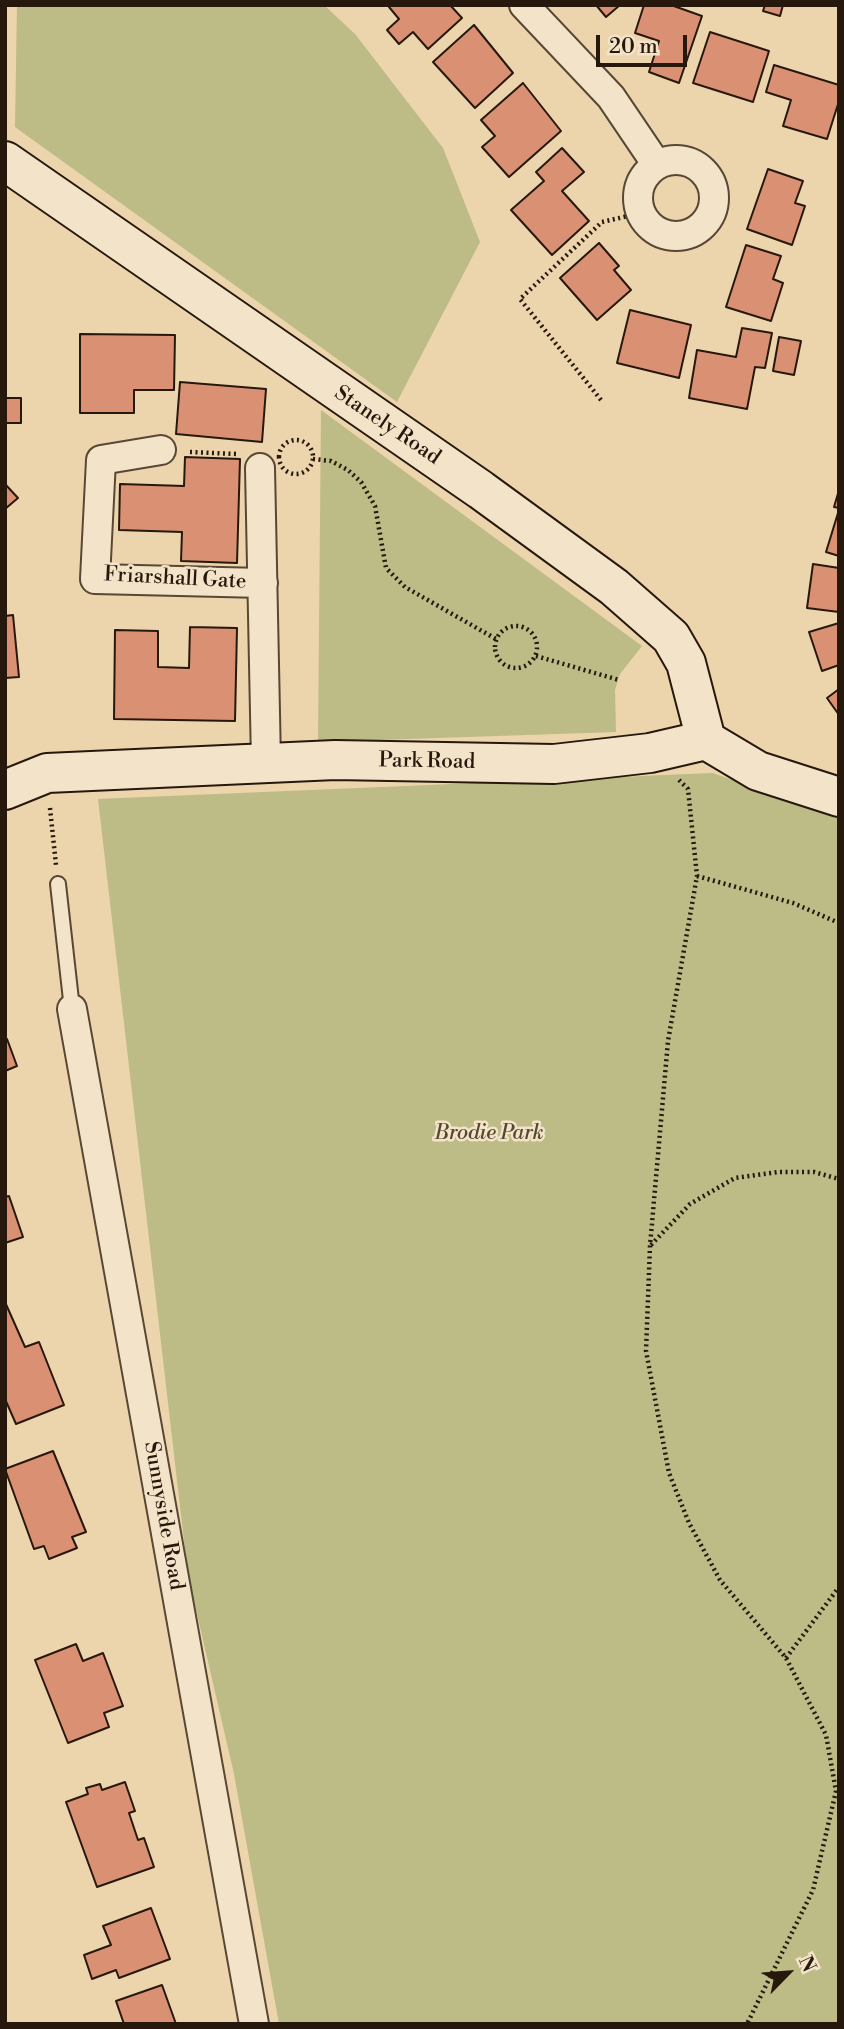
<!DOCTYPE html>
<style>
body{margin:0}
#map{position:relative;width:844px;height:2029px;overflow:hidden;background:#ecd4ac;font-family:"Libre Bodoni",serif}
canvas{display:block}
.frame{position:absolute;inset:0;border:7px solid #26180c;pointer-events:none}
.north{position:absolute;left:753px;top:1938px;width:70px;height:70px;-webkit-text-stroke:5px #f3e3c9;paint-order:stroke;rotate:65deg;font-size:19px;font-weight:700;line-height:28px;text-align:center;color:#26180c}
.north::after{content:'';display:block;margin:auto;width:24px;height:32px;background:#26180c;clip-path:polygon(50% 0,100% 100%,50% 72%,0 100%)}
.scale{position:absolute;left:596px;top:35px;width:91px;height:32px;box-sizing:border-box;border:4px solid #26180c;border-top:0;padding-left:9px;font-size:21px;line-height:24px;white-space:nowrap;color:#26180c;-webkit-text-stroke:5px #f3e3c9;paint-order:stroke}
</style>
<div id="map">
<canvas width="844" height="2029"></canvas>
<div class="frame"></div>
<div class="north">N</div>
<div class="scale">20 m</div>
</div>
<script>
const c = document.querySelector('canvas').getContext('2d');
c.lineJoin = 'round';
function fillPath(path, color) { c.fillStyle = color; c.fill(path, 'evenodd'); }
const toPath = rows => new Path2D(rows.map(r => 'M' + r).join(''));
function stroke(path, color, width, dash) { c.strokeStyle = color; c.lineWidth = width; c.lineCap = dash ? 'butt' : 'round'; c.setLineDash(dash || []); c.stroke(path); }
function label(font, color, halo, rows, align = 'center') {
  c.font = font + ' "Libre Bodoni",serif'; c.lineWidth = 5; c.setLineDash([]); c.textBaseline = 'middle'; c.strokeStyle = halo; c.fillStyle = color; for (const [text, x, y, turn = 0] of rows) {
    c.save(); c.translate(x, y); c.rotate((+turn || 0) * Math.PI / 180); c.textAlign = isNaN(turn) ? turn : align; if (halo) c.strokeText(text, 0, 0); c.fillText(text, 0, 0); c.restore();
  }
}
fillPath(toPath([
 [17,5,324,5,355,34,443,148,480,242,397,402,15,127],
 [321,410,642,646,620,674,615,690,616,732,318,742],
 [713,773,839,819,839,2024,279,2024,234,1774,188,1575,98,799]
]), '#bdbb86');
const building = toPath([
 [391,5,450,5,462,18,428,49,413,32,399,44,387,30,399,19,389,7,391,5],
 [596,5,620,5,606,17,596,5],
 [644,5,671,5,702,16,679,83,649,72,659,41,635,33,644,5],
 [765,5,783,5,780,16,763,11,765,5],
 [474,25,513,73,475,108,433,62,474,25],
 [710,32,769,51,753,102,693,83,710,32],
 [774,65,839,85,839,101,827,139,783,126,791,100,766,92,774,65],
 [523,83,561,131,509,177,482,147,495,136,481,120,523,83],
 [562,148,584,172,562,191,589,221,552,255,511,210,544,181,536,172,562,148],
 [768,169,803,181,795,203,805,206,792,245,747,229,768,169],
 [599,243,619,266,614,270,631,290,597,320,560,278,599,243],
 [746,245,781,256,773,279,783,283,771,321,726,307,746,245],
 [630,310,691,325,679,378,617,363,630,310],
 [742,328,772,333,765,368,755,367,747,409,689,398,697,350,736,357,742,328],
 [80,334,175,335,174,390,134,390,134,413,80,413,80,334],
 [779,337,801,341,794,375,773,371,779,337],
 [180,382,266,389,262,442,176,434,180,382],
 [5,398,21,398,21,423,5,423,5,398],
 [185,457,240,459,237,563,181,561,182,532,119,530,120,484,184,486,185,457],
 [5,484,18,498,5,509,5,484],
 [839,490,839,508,834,507,839,490],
 [838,513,839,513,839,556,826,552,838,513],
 [813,564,839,568,839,612,807,608,813,564],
 [13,615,19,677,5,678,5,616,13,615],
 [839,623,839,665,822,671,809,632,839,623],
 [190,627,237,628,235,721,114,719,115,630,158,631,158,667,189,668,190,627],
 [839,689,839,715,827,698,839,689],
 [7,1039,17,1066,5,1071,5,1040,7,1039],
 [9,1196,23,1237,5,1243,5,1197,9,1196],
 [5,1302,25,1347,39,1342,64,1405,16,1424,5,1399,5,1302],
 [53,1451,86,1532,72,1537,77,1548,49,1559,44,1546,34,1549,5,1469,53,1451],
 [76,1644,83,1661,103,1653,123,1706,104,1713,109,1727,68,1743,35,1660,76,1644],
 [125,1782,135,1811,129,1813,138,1840,144,1838,154,1867,97,1887,66,1802,88,1794,86,1788,100,1784,102,1790,125,1782],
 [151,1908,170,1959,119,1978,116,1970,92,1979,84,1955,111,1945,103,1926,151,1908],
 [162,1985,176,2024,124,2024,116,2001,162,1985]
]);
fillPath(building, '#da9173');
stroke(building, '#26180c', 2);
const lane = toPath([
 [58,884,72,1009]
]);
const street = toPath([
 [524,5,611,97,657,165],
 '638 198a38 38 0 1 1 76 0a38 38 0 1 1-76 0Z',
 [161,450,101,460,95,579,263,583],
 [260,468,266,762],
 [72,1009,254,2024]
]);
const secondary = toPath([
 [5,161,481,490,614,587,671,637,686,663,706,740],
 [5,790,47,773,335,760,554,764,650,753,706,740,758,771,839,797]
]);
stroke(lane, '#584734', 18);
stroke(street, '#584734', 32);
stroke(secondary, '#26180c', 42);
stroke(toPath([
 [601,400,520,299,602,222,641,213],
 '279 457a17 17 0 1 1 34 0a17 17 0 1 1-34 0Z',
 [190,452,237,454],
 [313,459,331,461,348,470,361,482,375,506,386,568,405,587,496,639],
 '495 647a21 21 0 1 1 42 0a21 21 0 1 1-42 0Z',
 [536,656,619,680],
 [679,780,688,789,697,876,668,1041,650,1246,646,1351,669,1473,689,1523,720,1580,786,1658,826,1735,836,1791,813,1890,747,2024],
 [50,808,56,865],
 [697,876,793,903,839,923],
 [651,1245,690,1204,735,1178,779,1172,814,1172,839,1179],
 [786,1658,839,1587]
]), '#26180c', 4.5, [2, 3.5]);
stroke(lane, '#f3e3c9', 14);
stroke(street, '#f3e3c9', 28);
stroke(secondary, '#f3e3c9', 38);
label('21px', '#26180c', '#f3e3c9', [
 ["Stanely Road",387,426,34],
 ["Friarshall Gate",175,579,3],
 ["Park Road",427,762,1],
 ["Sunnyside Road",163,1516,80]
]);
label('italic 21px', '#534931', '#f3e3c9', [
 ["Brodie Park",489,1134]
]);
</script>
